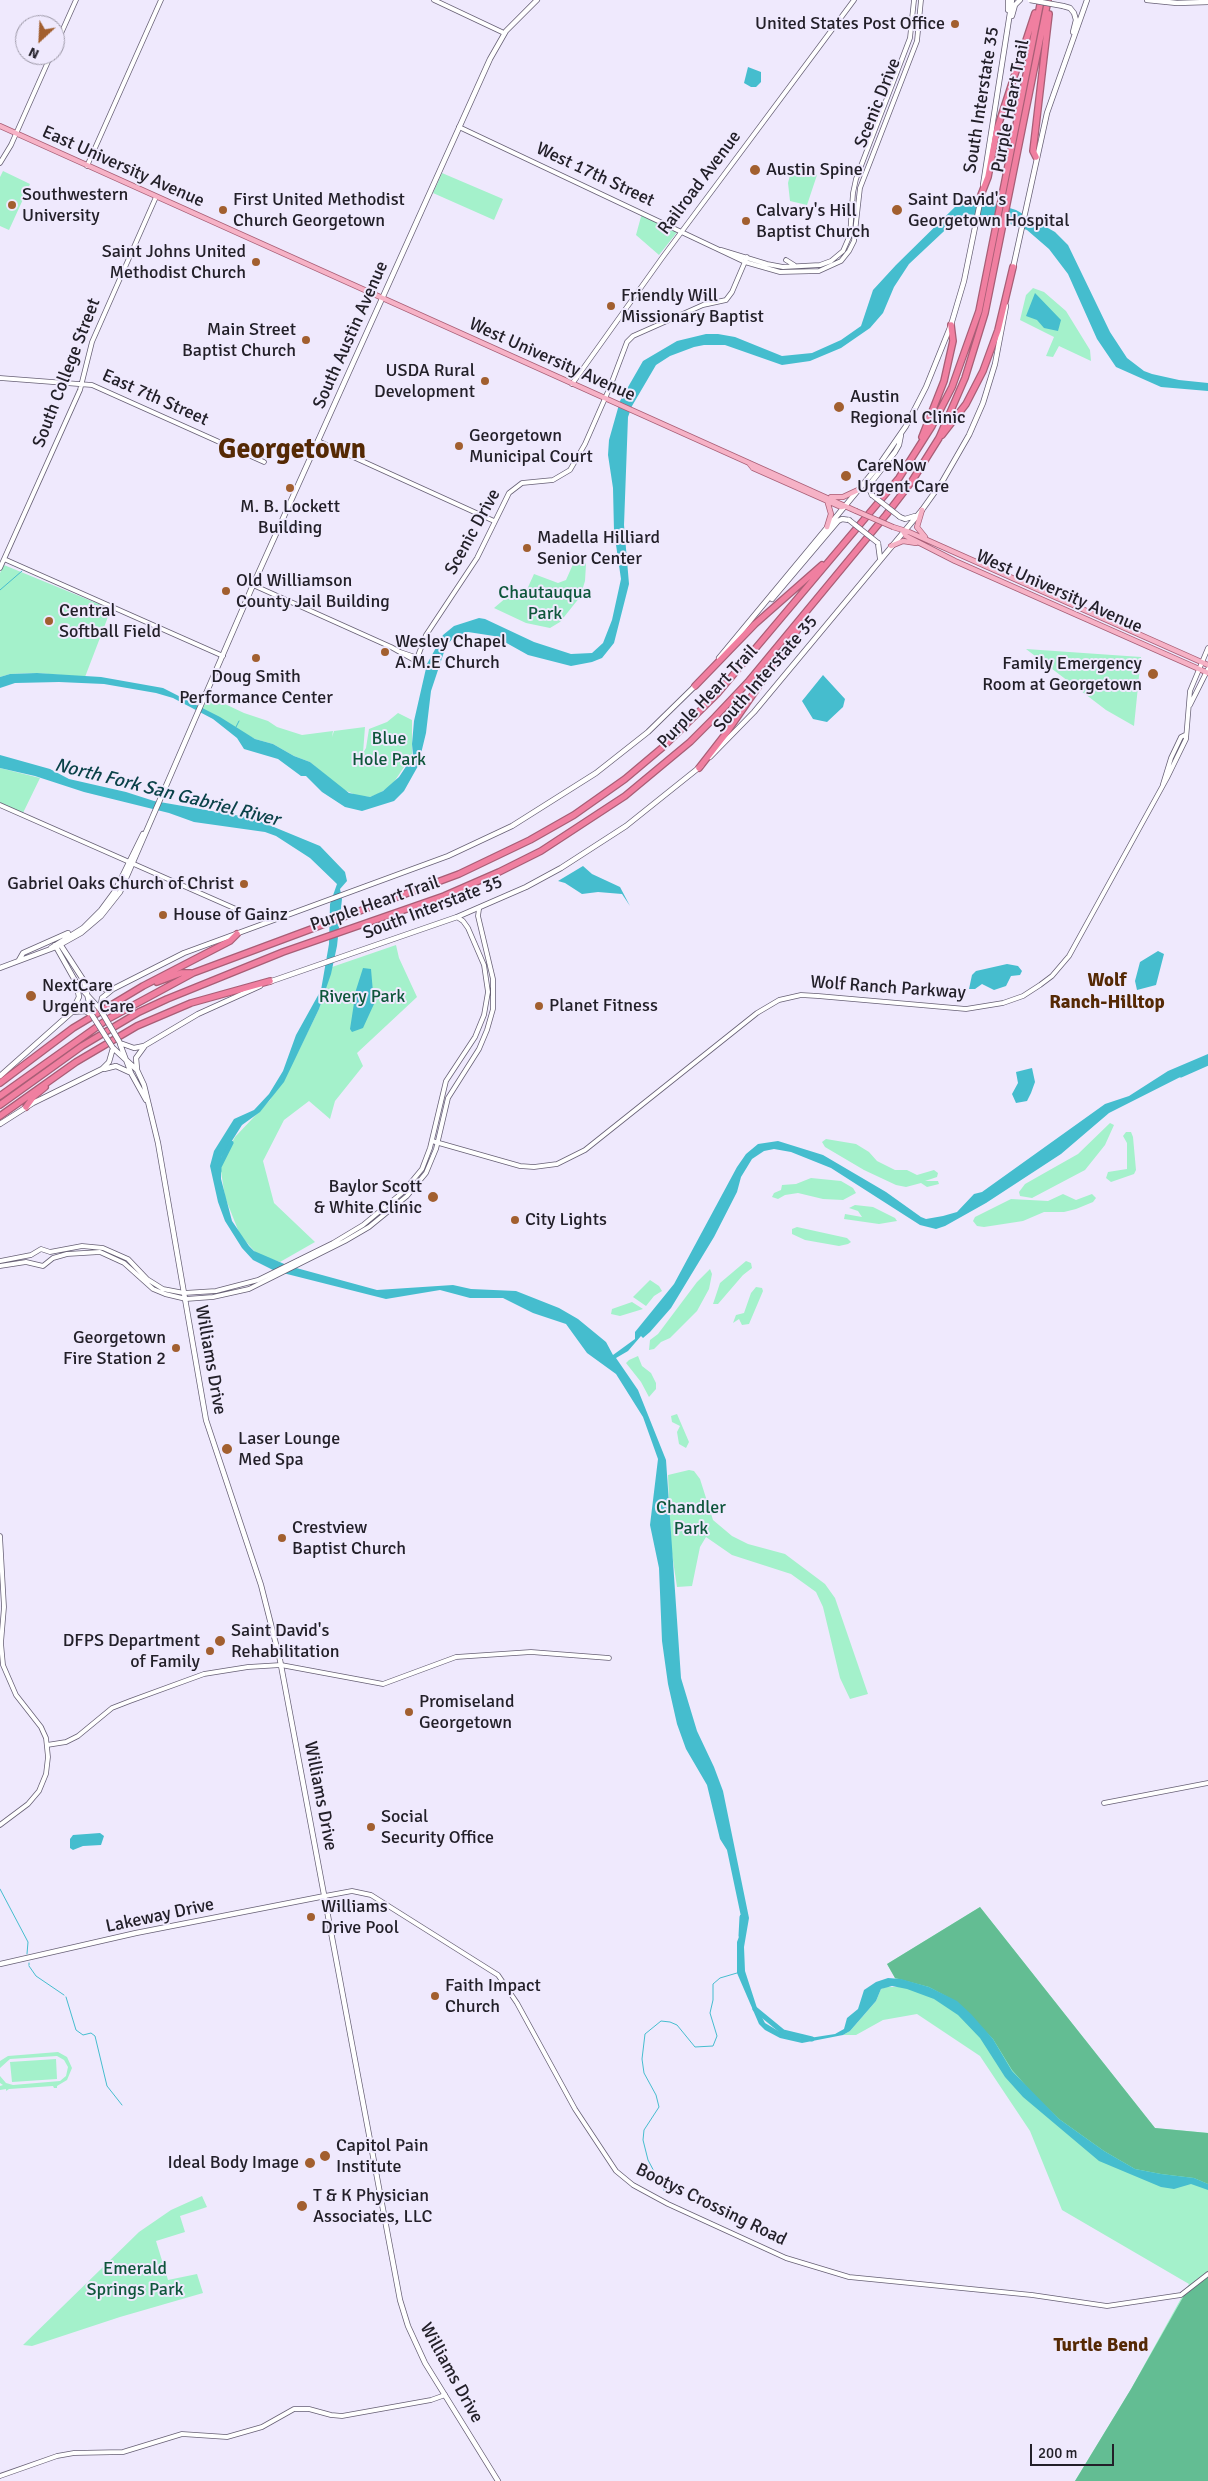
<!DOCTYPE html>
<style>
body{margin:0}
#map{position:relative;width:1208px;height:2481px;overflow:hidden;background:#efe9fd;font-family:Signika,sans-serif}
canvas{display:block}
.north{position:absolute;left:15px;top:15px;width:50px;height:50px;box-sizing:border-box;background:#efe9fd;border:1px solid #9d99a8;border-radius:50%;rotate:205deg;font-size:14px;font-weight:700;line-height:20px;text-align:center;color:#232029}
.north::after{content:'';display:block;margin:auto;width:18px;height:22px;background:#a25f2f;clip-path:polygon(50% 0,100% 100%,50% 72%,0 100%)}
.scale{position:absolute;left:1030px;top:2444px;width:84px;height:22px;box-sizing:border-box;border:2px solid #232029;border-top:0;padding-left:6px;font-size:15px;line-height:18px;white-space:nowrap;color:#232029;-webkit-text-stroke:4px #efe9fd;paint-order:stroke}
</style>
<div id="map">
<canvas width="1208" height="2481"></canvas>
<div class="north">N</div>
<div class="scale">200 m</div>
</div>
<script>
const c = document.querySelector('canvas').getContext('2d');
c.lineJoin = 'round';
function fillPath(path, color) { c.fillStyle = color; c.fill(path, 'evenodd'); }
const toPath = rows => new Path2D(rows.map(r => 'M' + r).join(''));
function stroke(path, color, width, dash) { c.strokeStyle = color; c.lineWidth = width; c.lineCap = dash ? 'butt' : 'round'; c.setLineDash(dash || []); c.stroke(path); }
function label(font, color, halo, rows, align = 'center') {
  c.font = font + ' Signika,sans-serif'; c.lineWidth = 4; c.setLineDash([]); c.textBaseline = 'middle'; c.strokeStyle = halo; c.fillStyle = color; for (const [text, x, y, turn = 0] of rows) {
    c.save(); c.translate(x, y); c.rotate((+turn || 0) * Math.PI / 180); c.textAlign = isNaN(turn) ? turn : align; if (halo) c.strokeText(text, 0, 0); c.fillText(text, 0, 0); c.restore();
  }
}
fillPath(toPath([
 [792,167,817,175,807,205,790,201,788,183],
 [3,171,30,184,9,230,0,226,0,177],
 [442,173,503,199,494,220,433,193],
 [642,213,678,231,659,255,636,235],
 [1033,288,1044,292,1066,311,1090,350,1091,361,1059,346,1053,357,1046,356,1054,337,1020,320,1026,295],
 [578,553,586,564,585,581,580,597,560,622,550,628,526,623,494,608,514,591,524,596,534,574,558,583,566,580],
 [4,565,111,609,85,677,37,673,10,674,0,677,0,573],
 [1026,649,1141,657,1134,726,1106,710],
 [208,696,244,713,268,721,277,727,302,735,333,731,332,737,334,731,365,727,363,753,366,748,369,729,387,722,398,713,412,720,412,755,392,785,378,794,370,797,358,796,342,789,310,762,294,756,273,744,255,739,202,711],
 [0,768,40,778,23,813,0,804],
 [396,945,399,958,417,997,357,1053,363,1066,335,1101,330,1119,309,1101,284,1120,263,1161,274,1203,315,1242,280,1262,257,1254,240,1235,225,1197,220,1165,235,1137,270,1100,299,1050,319,1009,332,967],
 [1110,1123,1114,1125,1105,1145,1085,1170,1032,1198,1020,1196,1019,1192,1025,1184,1078,1154],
 [1126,1132,1131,1132,1133,1137,1136,1170,1134,1174,1111,1182,1106,1178,1108,1172,1127,1169,1127,1143,1123,1136],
 [826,1139,856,1144,869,1152,877,1161,895,1170,907,1170,917,1175,934,1170,938,1173,937,1177,925,1181,938,1181,939,1184,927,1187,921,1183,906,1187,896,1185,864,1170,825,1147,822,1142],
 [811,1178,841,1181,853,1188,856,1193,843,1200,823,1199,798,1193,785,1195,778,1199,772,1197,774,1193,781,1190,782,1185,796,1184],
 [1063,1194,1076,1200,1092,1194,1096,1198,1093,1202,1076,1209,1064,1212,1044,1212,1023,1221,984,1227,977,1226,973,1221,975,1217,1011,1199,1048,1201],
 [855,1205,873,1207,895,1218,897,1221,879,1224,844,1219,845,1214,862,1217,858,1211,849,1208],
 [797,1227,847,1238,851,1242,848,1244,839,1246,805,1240,792,1234,792,1229],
 [746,1261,751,1263,752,1268,743,1275,718,1304,713,1304,720,1283],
 [710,1269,712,1274,709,1289,697,1311,670,1338,661,1342,654,1349,649,1350,650,1340,658,1334,697,1282],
 [650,1280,659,1286,662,1291,654,1296,646,1306,633,1297],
 [756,1287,762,1288,763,1291,749,1324,742,1325,739,1319,733,1323,736,1315,744,1313,751,1293],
 [632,1302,643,1309,620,1316,611,1314,612,1309],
 [638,1356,642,1366,651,1373,656,1383,656,1389,649,1397,641,1382,626,1363,629,1360],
 [677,1414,689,1442,686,1448,679,1444,677,1432,680,1426,672,1422,671,1416],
 [689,1470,694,1471,700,1479,713,1520,732,1536,748,1544,785,1554,825,1584,835,1598,868,1694,850,1699,840,1678,823,1607,816,1592,791,1574,732,1555,706,1537,700,1547,692,1586,677,1587,671,1547,668,1475],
 [980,1907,1155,2128,1208,2133,1208,2481,1075,2481,1131,2389,1189,2284,1062,2210,1030,2131,980,2056,917,2014,883,2020,856,2035,843,2035,850,2031,876,2001,881,1989,886,1987,900,1987,887,1964],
 [58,2052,67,2057,72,2068,67,2080,57,2086,57,2088,54,2088,53,2086,9,2089,6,2091,6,2089,0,2090,0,2086,3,2085,0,2083,0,2076,6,2083,13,2085,60,2081,66,2076,68,2067,64,2060,57,2056,10,2059,0,2068,0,2061,8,2056],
 [56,2059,57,2079,12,2082,10,2062],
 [202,2196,207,2207,180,2216,185,2232,156,2241,168,2280,197,2274,203,2293,120,2317,32,2346,23,2345,139,2232,171,2210]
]), '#a4f1cb');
fillPath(toPath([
 [980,1907,1155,2128,1208,2133,1208,2184,1194,2178,1161,2174,1135,2169,1104,2151,1059,2119,1035,2096,1012,2070,993,2039,957,2002,929,1987,895,1978,887,1964],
 [1208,2273,1208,2481,1075,2481,1131,2389,1190,2285]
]), '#63bd93');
fillPath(toPath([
 [748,67,761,72,761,82,756,87,751,87,744,83],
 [973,200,987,201,1016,210,1055,232,1068,245,1110,332,1127,358,1144,371,1152,374,1179,380,1208,383,1208,391,1161,387,1116,367,1097,339,1068,274,1049,249,1027,230,987,216,966,214,958,218,909,264,894,287,883,313,870,328,841,348,810,361,782,365,725,345,704,345,694,347,670,356,656,365,632,406,628,417,624,525,629,584,614,643,602,658,592,662,571,666,528,655,494,636,468,632,455,636,446,646,431,691,426,733,418,766,404,791,394,801,362,811,345,807,322,792,306,776,301,776,278,759,244,749,237,738,213,719,173,698,156,693,104,684,59,682,15,683,0,688,0,677,10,674,37,673,101,677,163,688,220,717,255,739,273,744,294,756,310,762,349,793,370,797,383,791,399,777,413,756,412,744,414,721,427,664,443,635,454,626,479,618,485,619,534,642,571,654,592,653,603,643,612,620,621,579,614,531,613,488,608,455,609,440,620,401,643,361,677,341,706,334,718,334,735,337,782,356,812,353,841,340,861,326,873,290,896,265,957,205],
 [1035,293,1061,320,1058,331,1044,328,1037,320,1026,316],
 [823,675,845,699,843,707,827,722,813,719,802,701],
 [0,755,50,769,69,779,126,792,154,801,252,818,320,846,345,872,347,881,340,889,342,899,337,946,331,974,319,1009,284,1082,260,1112,242,1125,221,1158,221,1179,232,1221,249,1246,254,1251,289,1266,377,1290,453,1285,471,1289,516,1291,559,1308,578,1319,606,1342,613,1355,635,1339,635,1332,674,1284,737,1167,746,1154,758,1144,778,1141,823,1155,886,1192,921,1217,926,1219,943,1216,957,1212,974,1194,982,1192,1105,1104,1129,1096,1168,1071,1208,1054,1208,1063,1109,1113,1061,1154,986,1203,945,1226,936,1229,920,1225,831,1168,791,1152,774,1149,764,1151,752,1159,741,1177,737,1192,714,1237,671,1308,650,1332,643,1338,641,1336,628,1351,616,1358,638,1390,666,1460,681,1678,697,1731,714,1767,723,1791,749,1918,744,1947,745,1971,757,2008,765,2023,780,2032,803,2039,835,2034,844,2029,847,2018,858,2009,864,1990,876,1982,888,1978,901,1979,929,1987,957,2001,971,2014,993,2039,1012,2071,1059,2119,1104,2151,1135,2169,1161,2174,1194,2178,1208,2184,1208,2190,1191,2184,1174,2189,1161,2187,1099,2161,1023,2097,1005,2077,980,2038,958,2015,934,1999,907,1989,892,1986,881,1989,876,2001,850,2031,843,2035,802,2043,780,2038,765,2030,759,2024,737,1973,737,1942,743,1926,727,1850,720,1839,707,1785,686,1749,677,1724,668,1684,662,1641,659,1568,650,1525,658,1459,643,1417,616,1374,587,1353,566,1324,533,1313,503,1298,470,1298,440,1290,386,1299,275,1271,253,1260,242,1248,225,1221,218,1202,210,1166,214,1151,234,1119,254,1110,269,1094,283,1071,296,1035,321,990,329,944,330,904,337,884,310,858,276,836,265,832,194,822,169,813,84,792,35,776,0,768],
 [583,866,592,874,620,887,630,906,622,894,598,892,582,894,565,883,558,881],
 [1158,951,1164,954,1156,985,1137,990,1135,981,1140,962],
 [1007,964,1018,966,1022,971,1020,975,1011,976,1006,986,994,990,982,984,975,989,969,989,972,975,976,971],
 [363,968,371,969,374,1004,363,1028,352,1032,350,1029,356,990],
 [1032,1068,1035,1082,1031,1093,1027,1101,1016,1103,1012,1094,1018,1083,1016,1072],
 [100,1833,104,1836,101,1845,83,1846,73,1850,70,1848,70,1839,73,1835]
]), '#45bdce');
stroke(toPath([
 [0,590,22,571],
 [236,727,239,721],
 [0,1889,28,1942,27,1954],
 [29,1963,29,1965],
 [29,1966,36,1976,64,1995],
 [66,1997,76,2030,83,2035,91,2033,95,2036,107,2086,122,2105],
 [665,2192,648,2160,643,2140,644,2130,659,2107,656,2095,644,2073,642,2059,645,2034,661,2021,670,2022,677,2025,695,2047,713,2046,717,2036,710,2013,713,2000,713,1984,720,1978,737,1973]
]), '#45bdce', 1);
stroke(toPath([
 [1181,1075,1208,1063],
 [219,1171,219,1167,231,1143],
 [741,1936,742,1917],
 [755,2009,783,2032,812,2039]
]), '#45bdce', 5);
const tertiary = toPath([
 [434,0,504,33],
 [55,47,76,0],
 [459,127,745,262,780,272,819,271,841,261,849,251,854,241,860,188,917,41,921,0],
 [0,163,11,145,51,55],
 [87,166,161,0],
 [721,250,767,264,783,267,820,265,831,261,843,251,850,235,853,193,856,179,910,38,914,0],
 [786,260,794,265],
 [0,378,92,385,264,462],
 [572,384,662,258,854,0],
 [318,441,494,521],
 [4,559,223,656],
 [0,568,80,390,92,342,156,197],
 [253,585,391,647,416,661,426,635,477,558,509,493,522,483,553,480,570,470,585,444,610,387,627,342,633,336,703,305,726,300,732,292,747,257],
 [400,652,418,658],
 [1190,705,1208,669],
 [1163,784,1171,758,1181,737,1185,735],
 [0,805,236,909],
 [432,1141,520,1166,534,1167,557,1164,585,1150,757,1013,779,1000,801,995,818,996,966,1009,1003,1003,1023,996,1040,985,1052,976,1069,956,1167,778,1186,739,1190,691,1208,648],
 [0,1261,31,1255,41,1249,50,1252,82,1246,103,1248,128,1259,147,1279,163,1289,184,1293,216,1291,258,1280,333,1243,363,1225,403,1192,422,1169,430,1148,446,1081,475,1037,484,1015,488,992,484,965,468,928,463,921,457,917],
 [0,1266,26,1262,43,1266,53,1258,67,1254,100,1252,124,1263,153,1289,165,1294,186,1299,213,1297,249,1289,345,1241,369,1227,407,1196,426,1173,436,1149,448,1098,479,1049,487,1030,493,1009,493,979,478,916,479,909],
 [0,1536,4,1607,1,1643,3,1665,16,1695,41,1727,46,1738,48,1757,46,1774,39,1791,28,1804,0,1825],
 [47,1745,66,1742,78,1736,112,1708,130,1701,204,1674,248,1667,281,1665,383,1684,456,1657,531,1652,609,1658],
 [1104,1803,1208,1783],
 [325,1896,352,1891,371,1895,498,1975,517,2003,575,2109,616,2171,633,2185,668,2204,786,2258,849,2277,1032,2295,1107,2306,1181,2295,1208,2274],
 [0,2476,57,2456,74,2453,123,2452,182,2434,227,2437,262,2427,294,2409,309,2409,331,2415,342,2416,431,2400,445,2395]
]);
const secondary = toPath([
 [1147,0,1177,3,1208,2],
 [1063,6,1070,8,1074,13,1076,20,1073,32],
 [1008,10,1008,0],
 [1012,16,1015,5,1020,0],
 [983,185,1012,0],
 [1013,268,1047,113,1087,0],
 [872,495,869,488,870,484,895,452,899,445,901,435],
 [900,517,905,519,915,516],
 [878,543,880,558],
 [772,599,838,521,842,519,849,520],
 [719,658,879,465,906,426,926,387,951,325,964,281,982,193],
 [710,757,754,712,922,510,942,482,969,435,983,403,995,364,1006,306],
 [60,944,84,981,92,1015],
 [55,945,77,984,99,1008],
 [51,948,83,928,101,910,115,891,143,834],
 [19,960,23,953,68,933],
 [0,968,56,947,81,933,101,916,120,892,253,585,490,59,506,31,537,0],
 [84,981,94,988,111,989],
 [269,982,457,917,526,887,561,868,626,826,701,766],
 [100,1009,102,998,113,989,184,953,448,856,512,826,596,773,648,732,696,685],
 [72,1011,79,997,77,986],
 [120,1043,134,1048,144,1046,198,1014,260,986],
 [120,1044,131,1073,146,1100],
 [113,1048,137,1070,144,1085,158,1143,206,1420,261,1585,280,1660,400,2300,408,2326,425,2363,498,2481],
 [104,1069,116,1066,129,1072],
 [137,1069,136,1058,144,1047],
 [0,1076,72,1012,85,1011,92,1015],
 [0,1124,33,1103,102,1069,109,1062,113,1048],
 [0,1964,136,1933,325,1896]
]);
const primary = toPath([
 [0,126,856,511],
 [749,463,753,468,841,507,845,506],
 [831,497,843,497,858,490],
 [827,500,831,514,827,527],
 [922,510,917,527,925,537],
 [893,527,909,532,1208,665],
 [903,531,906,536,955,561,1208,673],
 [891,546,903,541,916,543]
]);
const motorway = toPath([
 [1036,157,1033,151,1049,14],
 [981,195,988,177,997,129,1035,13],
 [942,435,966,404,983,371,998,330,1013,267],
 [922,437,944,381,953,341,951,325],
 [695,686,755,624,822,565],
 [699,768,727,732,805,619],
 [157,982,181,973,191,973],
 [0,1083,73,1028,143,986,230,941,237,934],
 [0,1096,108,1019,193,973,459,874,530,840,574,815,625,779,663,747,717,694,899,478,932,426,952,387,979,311,1041,0],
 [0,1105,82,1046,139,1012,167,999,283,952,444,896,499,872,541,851,625,796,690,742,715,717,748,682,886,515,912,481,939,438,965,378,985,313,1048,0],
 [26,1107,34,1096,45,1087],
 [0,1116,76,1062,137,1026,191,1003,270,981]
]);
stroke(tertiary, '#676075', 5.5);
stroke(secondary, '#676075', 6);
stroke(primary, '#a85e76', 6);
stroke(motorway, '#a85e76', 8);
stroke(tertiary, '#fff', 4);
stroke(secondary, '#fff', 4.5);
stroke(primary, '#f6b2c6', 4.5);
stroke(motorway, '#f07fa0', 5.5);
const secondaryBridge = toPath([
 [1030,0,1063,6],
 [872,495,900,517],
 [849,520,878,543],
 [100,1009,120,1043],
 [92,1015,113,1048]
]);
const primaryBridge = toPath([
 [856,511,893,527]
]);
stroke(secondaryBridge, '#676075', 6, []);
stroke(primaryBridge, '#a85e76', 6, []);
stroke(secondaryBridge, '#fff', 4.5);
stroke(primaryBridge, '#f6b2c6', 4.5);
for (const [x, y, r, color] of [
 [955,24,5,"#a25f2f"],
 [755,170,6,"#a25f2f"],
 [12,205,5,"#a25f2f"],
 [223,210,5,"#a25f2f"],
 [897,210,6,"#a25f2f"],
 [746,221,5,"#a25f2f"],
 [256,262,5,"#a25f2f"],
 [611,306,5,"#a25f2f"],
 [306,340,5,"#a25f2f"],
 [485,381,5,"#a25f2f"],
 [839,407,6,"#a25f2f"],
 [459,446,5,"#a25f2f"],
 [846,476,6,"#a25f2f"],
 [290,488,5,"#a25f2f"],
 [527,548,5,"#a25f2f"],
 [226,591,5,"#a25f2f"],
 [49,621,5,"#a25f2f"],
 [385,652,5,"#a25f2f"],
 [256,658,5,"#a25f2f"],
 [1153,674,6,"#a25f2f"],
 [244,884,5,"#a25f2f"],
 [163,915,5,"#a25f2f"],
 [31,996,6,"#a25f2f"],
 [539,1006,5,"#a25f2f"],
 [433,1197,6,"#a25f2f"],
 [515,1220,5,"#a25f2f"],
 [176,1348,5,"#a25f2f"],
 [227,1449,6,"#a25f2f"],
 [282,1538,5,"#a25f2f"],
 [220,1641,6,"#a25f2f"],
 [210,1651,5,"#a25f2f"],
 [409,1712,5,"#a25f2f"],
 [371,1827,5,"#a25f2f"],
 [311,1917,5,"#a25f2f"],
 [435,1996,5,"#a25f2f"],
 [325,2156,6,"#a25f2f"],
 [310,2163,6,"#a25f2f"],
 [302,2206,6,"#a25f2f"]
]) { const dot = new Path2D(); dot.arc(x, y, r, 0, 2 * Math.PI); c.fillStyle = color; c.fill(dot); stroke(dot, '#efe9fd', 2); }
label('18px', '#232029', '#efe9fd', [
 ["United States Post Office",945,24,"right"],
 ["Austin Spine",766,170],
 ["Southwestern",22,195],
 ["University",22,216],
 ["First United Methodist",233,200],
 ["Church Georgetown",233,221],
 ["Saint David's",908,200],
 ["Georgetown Hospital",908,221],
 ["Calvary's Hill",756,211],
 ["Baptist Church",756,232],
 ["Saint Johns United",246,252,"right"],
 ["Methodist Church",246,273,"right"],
 ["Friendly Will",621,296],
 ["Missionary Baptist",621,317],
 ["Main Street",296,330,"right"],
 ["Baptist Church",296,351,"right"],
 ["USDA Rural",475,371,"right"],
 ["Development",475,392,"right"],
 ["Austin",850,397],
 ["Regional Clinic",850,418],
 ["Georgetown",469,436],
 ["Municipal Court",469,457],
 ["CareNow",857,466],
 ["Urgent Care",857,487],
 ["M. B. Lockett",290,507,"center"],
 ["Building",290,528,"center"],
 ["Madella Hilliard",537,538],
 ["Senior Center",537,559],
 ["Old Williamson",236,581],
 ["County Jail Building",236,602],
 ["Central",59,611],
 ["Softball Field",59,632],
 ["Wesley Chapel",395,642],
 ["A.M.E Church",395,663],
 ["Family Emergency",1142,664,"right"],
 ["Room at Georgetown",1142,685,"right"],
 ["Doug Smith",256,677,"center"],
 ["Performance Center",256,698,"center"],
 ["Gabriel Oaks Church of Christ",234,884,"right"],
 ["House of Gainz",173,915],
 ["NextCare",42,986],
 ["Urgent Care",42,1007],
 ["Planet Fitness",549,1006],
 ["Baylor Scott",422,1187,"right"],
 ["& White Clinic",422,1208,"right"],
 ["City Lights",525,1220],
 ["Georgetown",166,1338,"right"],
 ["Fire Station 2",166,1359,"right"],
 ["Laser Lounge",238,1439],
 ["Med Spa",238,1460],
 ["Crestview",292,1528],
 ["Baptist Church",292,1549],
 ["Saint David's",231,1631],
 ["Rehabilitation",231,1652],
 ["DFPS Department",200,1641,"right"],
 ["of Family",200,1662,"right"],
 ["Promiseland",419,1702],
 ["Georgetown",419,1723],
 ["Social",381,1817],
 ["Security Office",381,1838],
 ["Williams",321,1907],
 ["Drive Pool",321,1928],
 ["Faith Impact",445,1986],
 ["Church",445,2007],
 ["Capitol Pain",336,2146],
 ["Institute",336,2167],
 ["Ideal Body Image",299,2163,"right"],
 ["T & K Physician",313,2196],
 ["Associates, LLC",313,2217]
], 'left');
label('18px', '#232029', '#efe9fd', [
 ["South Interstate 35",982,100,-81],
 ["Scenic Drive",878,103,-68],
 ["Purple Heart Trail",1011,106,-79],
 ["East University Avenue",123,167,24],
 ["West 17th Street",595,175,25],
 ["Railroad Avenue",700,183,-53],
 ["South Austin Avenue",351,335,-66],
 ["West University Avenue",552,360,24],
 ["South College Street",67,373,-69],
 ["East 7th Street",155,398,24],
 ["Scenic Drive",473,532,-61],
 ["West University Avenue",1059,592,24],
 ["South Interstate 35",766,674,-49],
 ["Purple Heart Trail",708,697,-46],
 ["Purple Heart Trail",375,904,-19],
 ["South Interstate 35",433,908,-21],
 ["Wolf Ranch Parkway",888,988,4],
 ["Williams Drive",210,1360,80],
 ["Williams Drive",320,1796,79],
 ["Lakeway Drive",160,1916,-12],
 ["Bootys Crossing Road",711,2205,26],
 ["Williams Drive",451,2373,61]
]);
label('18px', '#0e563b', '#efe9fd', [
 ["Chautauqua",545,593],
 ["Park",545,614],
 ["Blue",389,739],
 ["Hole Park",389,760],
 ["Rivery Park",362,997],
 ["Chandler",691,1508],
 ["Park",691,1529],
 ["Emerald",135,2269],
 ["Springs Park",135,2290]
]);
label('italic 19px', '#0b4249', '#efe9fd', [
 ["North Fork San Gabriel River",167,793,14]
]);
label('bold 19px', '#552904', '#efe9fd', [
 ["Wolf",1107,981],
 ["Ranch-Hilltop",1107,1003],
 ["Turtle Bend",1101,2346]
]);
label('bold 28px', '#552904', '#efe9fd', [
 ["Georgetown",292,451]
]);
</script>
